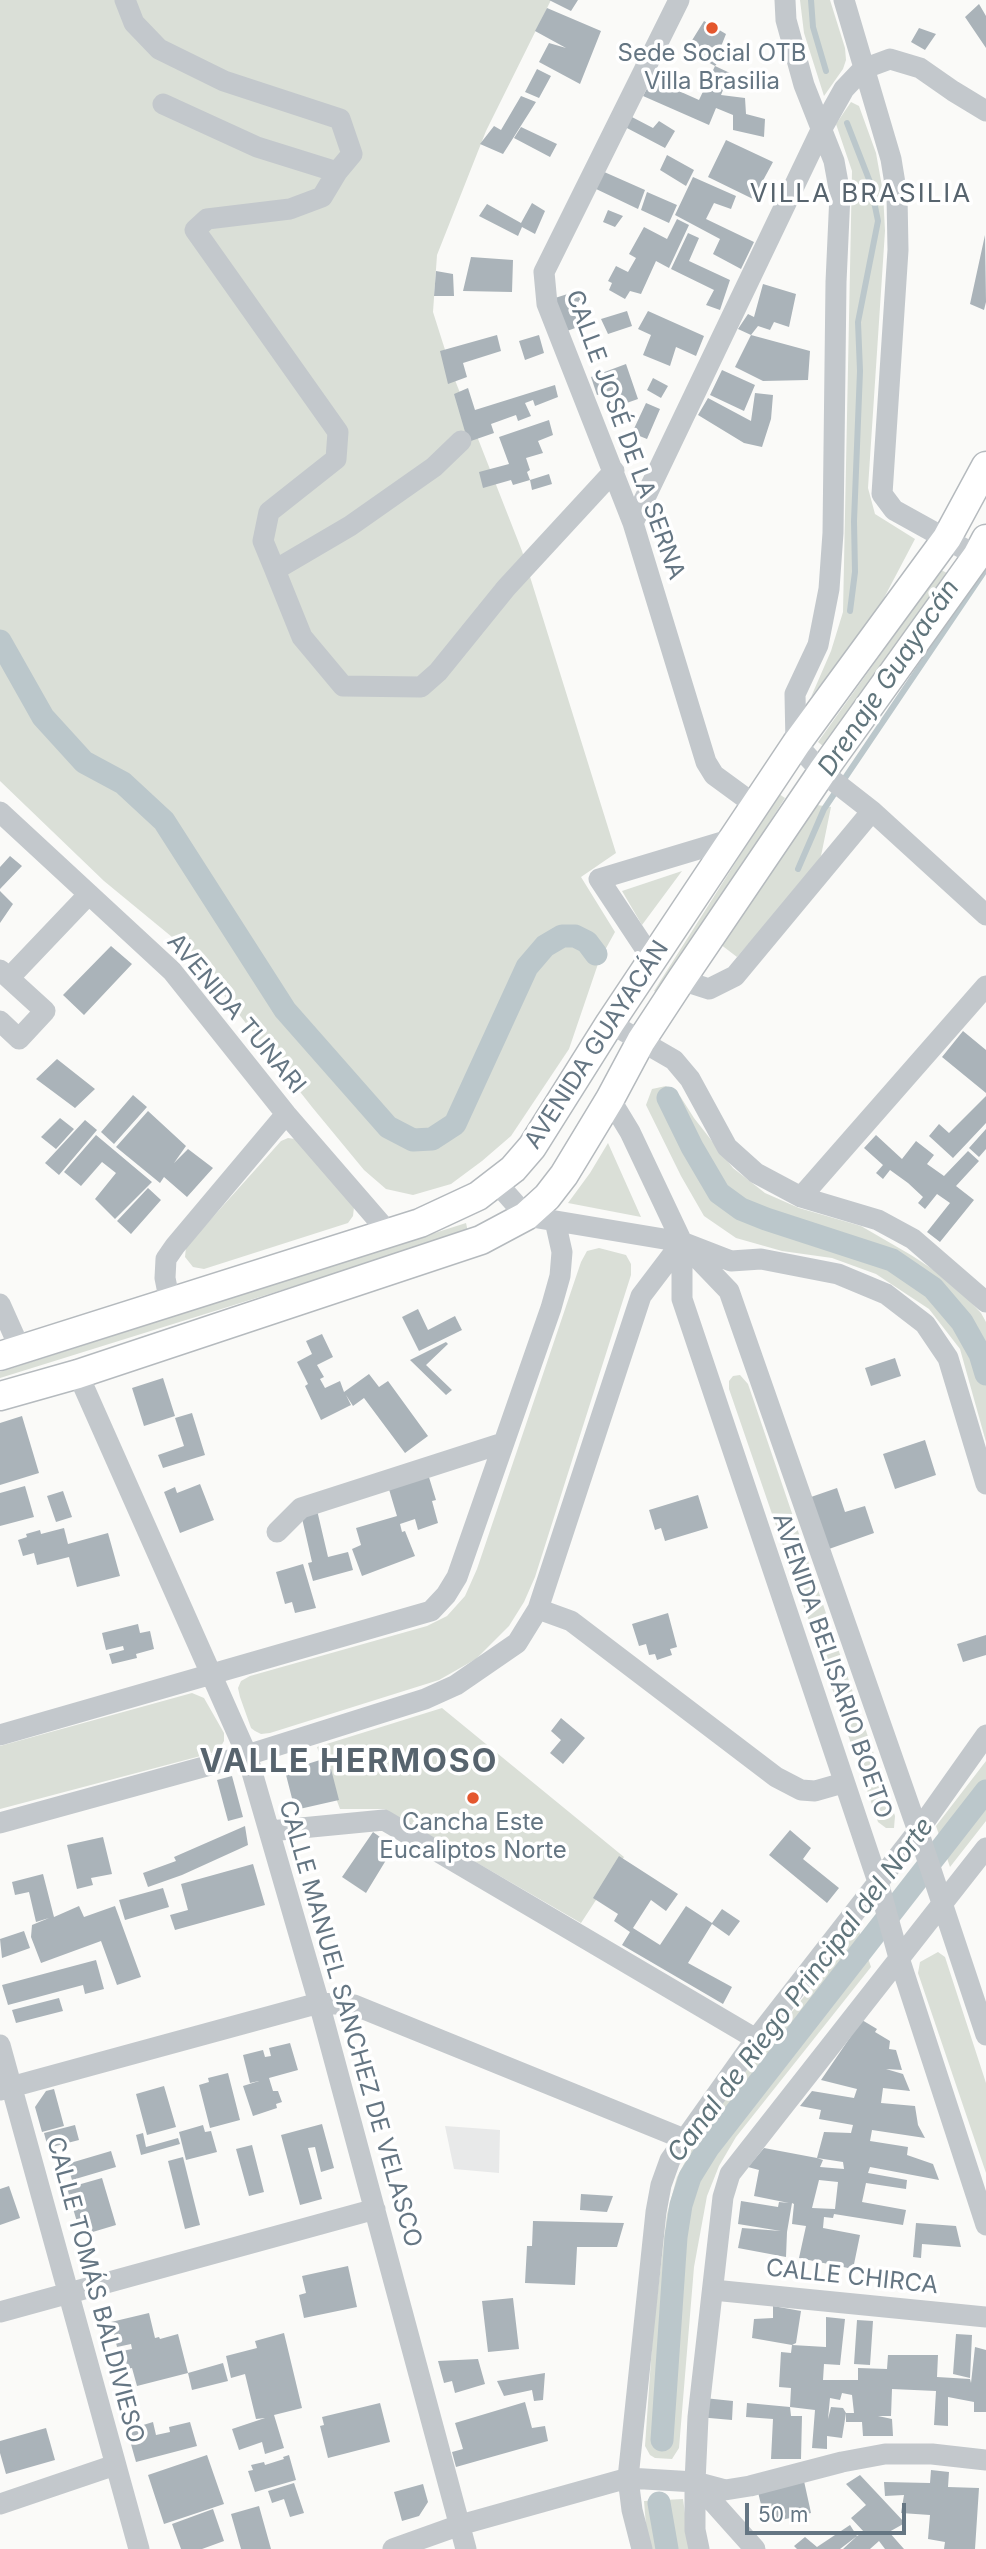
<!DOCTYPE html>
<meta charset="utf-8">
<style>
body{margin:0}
#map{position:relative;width:986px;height:2549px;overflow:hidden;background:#fafaf8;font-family:Inter,sans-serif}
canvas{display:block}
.scale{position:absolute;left:745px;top:2503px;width:161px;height:32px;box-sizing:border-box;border:4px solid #657683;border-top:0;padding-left:9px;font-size:21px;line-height:24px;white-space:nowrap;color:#657683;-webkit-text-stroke:5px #fff;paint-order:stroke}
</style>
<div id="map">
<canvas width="986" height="2549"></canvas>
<div class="scale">50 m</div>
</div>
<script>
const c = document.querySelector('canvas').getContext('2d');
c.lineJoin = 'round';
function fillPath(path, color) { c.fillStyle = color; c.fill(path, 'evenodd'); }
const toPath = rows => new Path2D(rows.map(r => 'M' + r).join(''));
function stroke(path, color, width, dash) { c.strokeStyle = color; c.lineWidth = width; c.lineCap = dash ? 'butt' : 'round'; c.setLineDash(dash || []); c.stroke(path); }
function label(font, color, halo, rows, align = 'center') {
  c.font = font + ' Inter,sans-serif'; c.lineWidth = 7; c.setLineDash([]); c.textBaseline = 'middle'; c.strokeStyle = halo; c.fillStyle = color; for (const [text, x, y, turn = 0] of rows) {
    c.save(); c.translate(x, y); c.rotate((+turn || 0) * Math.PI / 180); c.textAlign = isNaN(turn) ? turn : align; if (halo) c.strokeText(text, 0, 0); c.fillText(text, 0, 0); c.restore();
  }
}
fillPath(toPath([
 [445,2126,500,2130,499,2173,454,2169]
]), '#e8e9e9');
fillPath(toPath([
 [0,0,551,0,486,131,437,255,433,312,453,375,522,551,616,853,581,877,615,932,599,961,569,1049,511,1136,482,1161,451,1184,413,1195,386,1189,364,1170,312,1107,189,951,104,881,0,781],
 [800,0,830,0,845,48,846,60,843,69,824,96,804,33],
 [851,102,859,106,876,153,883,192,885,231,868,488,875,514,915,539,875,615,811,697,831,651,843,612,852,171,836,124],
 [941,570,947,573,823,746,818,742],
 [779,794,785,798,660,995,654,991],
 [817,805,831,807,821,856,804,882,737,957,720,944,777,856],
 [682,871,642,925,622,891],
 [666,1086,680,1096,694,1118,733,1168,765,1193,799,1208,861,1226,911,1255,952,1282,981,1313,986,1322,986,1442,960,1349,929,1309,876,1274,832,1258,782,1251,736,1238,704,1216,681,1176,646,1105,652,1089],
 [288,1138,295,1139,354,1207,353,1216,348,1223,204,1269,193,1267,185,1257,186,1247,281,1141],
 [608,1143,641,1217,568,1203,590,1173],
 [466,1223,468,1232,0,1378,0,1372],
 [599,1248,626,1255,631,1264,631,1275,535,1577,524,1602,509,1626,476,1659,439,1680,270,1733,261,1734,255,1731,251,1728,240,1697,238,1688,241,1681,250,1676,427,1626,447,1616,465,1596,477,1569,581,1262,587,1251],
 [740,1375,748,1384,895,1816,894,1828,886,1828,878,1822,729,1389,729,1381,733,1376],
 [192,1693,204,1698,224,1733,224,1741,220,1748,212,1753,0,1809,0,1746],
 [442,1708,624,1857,581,1923,384,1809,340,1809,317,1747],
 [986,1761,986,1821,950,1867,936,1826],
 [858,1928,871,1967,736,2137,719,2166,707,2196,694,2267,679,2448,672,2459,655,2458,650,2455,645,2446,653,2331,667,2214,677,2177,700,2134,754,2060],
 [938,1952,945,1957,986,2083,986,2173,918,1973,920,1962],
 [683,2499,690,2549,652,2549,646,2526,644,2501]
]), '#dadfd7');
stroke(toPath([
 [811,0,813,27,826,71],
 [847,123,870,182,878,221,858,322,860,371,854,521,855,572,850,611],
 [798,869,824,809,986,569]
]), '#bbc7cb', 6);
stroke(toPath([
 [0,641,43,717,84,762,123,783,164,821,285,1010,388,1127,413,1140,432,1139,455,1124,527,967,545,946,562,936,575,936,587,942,596,954],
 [668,1098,692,1147,719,1193,741,1209,766,1219,892,1260,933,1288,962,1322,980,1354,986,1374],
 [662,2440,676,2237,681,2205,690,2177,708,2148,986,1791],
 [659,2503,667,2549]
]), '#bbc7cb', 23);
fillPath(toPath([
 [549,0,578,0,571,11],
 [979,4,986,16,986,48,965,17],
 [547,8,601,31,580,84,539,62,549,43,566,48,535,31],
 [704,21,726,34,720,49,725,53,715,66,686,50],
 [919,28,936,34,925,50,911,42],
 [715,66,730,73,721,95,745,98,746,114,765,119,764,137,733,130,733,115,716,108,709,125,643,96,652,79,699,100],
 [537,69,551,76,539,98,525,92],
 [521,96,536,102,503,154,480,144,494,126,501,130],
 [630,116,653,128,659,121,675,131,665,148,625,127],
 [521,127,557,144,550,157,514,138],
 [726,140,773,162,753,199,708,177],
 [667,155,694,170,686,186,660,170],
 [602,171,645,190,638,209,594,188],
 [693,177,736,196,731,209,714,203,706,219,754,242,741,269,713,254,720,239,675,215],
 [647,192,677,205,669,223,641,210],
 [532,203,545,211,535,234,522,227,518,236,479,216,487,204,521,223],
 [608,210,623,216,615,227,603,222],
 [677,219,689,225,669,268,656,261,641,294,630,291,625,299,609,290,612,283,608,281,616,266,628,272,636,258,629,254,644,227,667,239],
 [688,233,699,238,689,261,730,280,720,310,706,305,714,290,671,269],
 [985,235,986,302,984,310,970,304],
 [471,257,513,260,512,292,463,291],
 [436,271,453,274,454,296,434,296],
 [763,284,796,294,789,327,774,322,770,330,758,326,751,335,810,351,808,380,763,381,735,367,751,335,738,329,748,314,754,317],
 [577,291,589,323,567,331,555,298],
 [627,311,632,326,608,334,601,319],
 [648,311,704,336,696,356,676,347,670,366,643,355,651,335,638,329],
 [497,335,501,351,463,363,467,377,448,384,440,351],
 [539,335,544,353,525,360,519,341],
 [626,364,638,399,618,406,612,390,597,395,591,377],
 [722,370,755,385,744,411,710,395],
 [653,378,668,386,661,398,647,390],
 [555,385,558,397,535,406,533,400,525,403,531,416,518,421,516,415,491,424,494,433,468,442,454,394,468,388,475,410],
 [755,393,773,395,771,419,762,447,744,443,698,415,708,398,751,421],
 [646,403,660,409,647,439,632,433],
 [549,420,553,435,538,441,543,453,526,458,530,470,527,472,530,480,513,485,511,480,483,488,479,472,509,464,499,437],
 [549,474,552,484,532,490,530,480],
 [10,856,22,866,0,889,0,867],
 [0,891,13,904,0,923],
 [111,946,132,964,84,1015,63,995],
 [963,1031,986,1050,986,1093,942,1057],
 [57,1059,95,1089,75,1108,36,1079],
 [133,1095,147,1107,114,1144,101,1132],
 [986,1096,986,1123,953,1158,929,1136,939,1124,949,1133],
 [148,1111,186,1146,174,1163,188,1149,213,1168,187,1197,164,1177,160,1183,116,1147],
 [60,1118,74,1129,56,1149,41,1137],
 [85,1120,97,1130,59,1175,45,1163],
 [986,1129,986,1149,979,1157,969,1148],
 [96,1135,152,1182,115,1219,95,1199,116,1173,102,1162,81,1186,64,1172],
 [876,1135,902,1159,916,1141,934,1155,927,1164,944,1176,968,1151,979,1161,956,1186,974,1200,940,1242,927,1232,950,1203,937,1194,925,1209,918,1203,923,1197,908,1183,890,1170,883,1179,876,1173,883,1165,864,1148],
 [148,1188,161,1200,131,1234,117,1221],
 [418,1309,428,1330,455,1316,462,1330,419,1351,402,1317],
 [322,1334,333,1357,317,1365,324,1377,320,1379,325,1388,340,1381,344,1392,369,1374,379,1387,388,1381,428,1436,405,1453,364,1398,353,1406,346,1395,351,1405,321,1420,305,1386,308,1384,297,1362,312,1354,306,1341],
 [446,1342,448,1344,426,1365,452,1390,446,1395,410,1360],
 [895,1358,901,1376,871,1386,865,1368],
 [163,1378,175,1416,144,1426,132,1388],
 [192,1413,205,1455,163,1468,158,1455,184,1446,175,1418],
 [22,1416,39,1473,0,1485,0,1423],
 [925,1440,936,1475,895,1489,883,1454],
 [428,1474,436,1500,432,1501,438,1523,418,1530,415,1519,400,1524,402,1532,405,1531,415,1556,362,1576,352,1549,361,1545,356,1528,397,1516,388,1486],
 [200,1484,214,1520,180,1533,164,1492,175,1487,177,1493],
 [25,1486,34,1517,0,1526,0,1493],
 [837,1488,845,1512,865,1506,874,1533,829,1549,811,1497],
 [63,1491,72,1517,56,1522,47,1496],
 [698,1495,708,1528,665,1541,661,1528,655,1530,649,1510],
 [317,1510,328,1557,348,1552,353,1570,313,1581,308,1563,312,1562,301,1514],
 [64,1528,68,1544,108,1533,120,1576,77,1587,69,1557,37,1565,34,1553,23,1556,18,1540,27,1537,26,1534,40,1530,41,1534],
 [303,1564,316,1608,295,1613,292,1602,285,1604,276,1572],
 [668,1613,677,1647,670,1649,672,1655,657,1660,655,1654,649,1655,646,1644,639,1646,632,1624],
 [138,1624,140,1633,150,1631,154,1649,136,1654,137,1658,112,1664,109,1654,124,1650,123,1646,106,1650,102,1633],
 [986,1635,986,1655,963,1662,957,1644],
 [561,1718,585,1738,563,1764,550,1753,561,1740,551,1731],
 [320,1760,322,1770,331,1769,339,1800,295,1810,285,1771],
 [232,1776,243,1817,228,1821,217,1780],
 [245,1826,248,1845,182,1875,148,1887,143,1873,176,1861,174,1857],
 [790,1830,811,1848,803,1859,839,1888,827,1903,769,1855],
 [373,1832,394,1847,366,1893,342,1877],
 [103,1837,112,1874,91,1878,93,1885,77,1889,67,1845],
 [619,1856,678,1894,666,1911,651,1900,633,1928,660,1945,686,1906,712,1923,722,1909,740,1921,729,1936,712,1924,688,1963,732,1987,723,2004,622,1945,630,1932,614,1921,618,1914,593,1898],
 [253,1864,265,1905,175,1930,170,1915,188,1910,181,1884],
 [43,1874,54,1917,79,1906,84,1917,115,1906,141,1977,117,1985,101,1941,41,1963,31,1937,32,1925,49,1918,36,1922,29,1892,15,1895,12,1882],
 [163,1888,169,1907,125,1920,119,1900],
 [24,1931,30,1948,2,1958,0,1939],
 [96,1960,104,1989,85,1994,83,1985,8,2005,2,1985],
 [59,1998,63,2011,16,2023,12,2010],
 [862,2020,877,2029,875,2032,890,2041,889,2049,896,2050,902,2070,886,2069,903,2074,910,2091,883,2088,881,2103,915,2106,918,2125,925,2138,872,2130,870,2141,908,2147,907,2155,933,2164,939,2180,870,2167,868,2173,907,2180,906,2189,866,2183,862,2202,906,2210,903,2225,834,2214,833,2218,824,2217,823,2228,860,2235,853,2269,799,2258,806,2226,792,2224,794,2204,792,2203,787,2232,786,2257,738,2248,742,2228,781,2231,738,2224,741,2201,778,2207,779,2202,789,2203,754,2196,759,2170,748,2167,764,2148,817,2158,824,2132,851,2133,853,2125,819,2119,821,2110,800,2106,812,2091,854,2098,857,2089,821,2080],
 [817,2158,843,2162,844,2169,820,2167,823,2160],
 [819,2180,838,2182,835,2209,812,2208],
 [290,2043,298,2070,269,2078,273,2091,278,2091,282,2102,276,2104,277,2108,253,2116,243,2086,259,2081,250,2083,243,2055,263,2050,265,2057,271,2056,269,2048],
 [228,2073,240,2120,210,2128,199,2085,209,2082,208,2078],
 [164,2086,176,2127,147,2135,136,2094],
 [54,2089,64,2126,42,2132,35,2107,46,2091],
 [322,2124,334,2168,321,2172,315,2147,308,2148,322,2199,300,2205,281,2135],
 [75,2125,79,2140,48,2148,44,2133],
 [203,2125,205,2132,211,2131,217,2152,186,2160,179,2132],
 [143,2133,146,2147,178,2138,180,2144,141,2155,136,2135],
 [252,2145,264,2192,249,2196,236,2149],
 [111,2151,116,2167,72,2180,67,2164],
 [183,2157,200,2225,185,2229,168,2161],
 [102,2178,116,2225,86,2234,82,2221,77,2222,67,2188],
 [9,2186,20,2218,0,2225,0,2189],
 [581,2194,613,2196,607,2212,580,2210],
 [533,2221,624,2223,617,2247,577,2247,575,2285,525,2283,527,2246,532,2246],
 [916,2223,956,2226,961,2247,922,2244,921,2258,913,2257],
 [348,2266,357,2307,304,2318,299,2295,306,2293,302,2276],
 [513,2298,519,2349,488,2352,482,2301],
 [773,2306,801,2311,796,2343,792,2345,826,2347,826,2317,845,2319,840,2365,824,2364,823,2380,858,2380,858,2368,887,2369,888,2355,938,2355,937,2377,970,2379,971,2383,975,2347,986,2350,986,2412,974,2412,974,2402,948,2397,948,2426,934,2425,936,2391,892,2389,891,2416,878,2416,892,2419,893,2436,863,2436,862,2422,846,2422,846,2413,842,2438,827,2436,827,2449,812,2448,815,2410,790,2407,791,2388,779,2387,781,2352,791,2353,792,2345,752,2338,754,2319,773,2318],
 [842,2393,852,2395,854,2413,846,2413,843,2408,831,2407,828,2419,830,2398,840,2400],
 [149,2313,155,2338,159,2337,160,2339,178,2334,188,2373,137,2386,132,2368,127,2369,122,2351,132,2349,131,2344,117,2347,111,2322],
 [857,2320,873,2321,870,2365,854,2364],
 [284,2333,302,2408,274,2415,284,2448,265,2454,262,2442,239,2450,232,2429,265,2418,256,2419,245,2374,231,2378,226,2356,257,2348,255,2341],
 [956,2334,972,2335,970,2378,953,2374],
 [478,2359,485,2384,455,2393,452,2381,444,2383,438,2361],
 [223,2363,228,2381,192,2390,188,2373],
 [545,2373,543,2400,534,2401,532,2390,504,2396,497,2381],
 [704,2398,733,2401,732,2420,698,2417],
 [525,2402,532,2428,545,2426,548,2441,456,2467,452,2452,463,2449,455,2423],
 [380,2403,390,2442,328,2458,320,2426,324,2425,322,2417],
 [747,2403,790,2407,791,2416,802,2416,801,2459,771,2459,773,2419,746,2417],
 [153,2422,156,2435,170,2432,169,2427,190,2422,197,2446,136,2462,127,2430],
 [46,2428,55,2460,6,2474,0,2453,0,2441],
 [207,2455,224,2504,164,2524,148,2475],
 [289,2455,296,2480,255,2492,248,2471,253,2470,251,2465,264,2462,265,2465,284,2459,283,2457],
 [931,2470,949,2472,948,2487,979,2488,975,2549,944,2549,945,2542,928,2539,930,2515,901,2513,904,2495,885,2496,884,2482,930,2483],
 [860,2475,905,2523,889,2532,904,2549,885,2549,879,2541,870,2549,843,2549,857,2536,840,2549,797,2549,794,2546,805,2537,817,2547,850,2525,857,2536,864,2532,851,2518,866,2505,846,2484],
 [804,2481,811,2513,773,2522,770,2507,762,2509,758,2492],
 [294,2483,304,2513,290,2517,284,2499,272,2503,268,2491],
 [423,2484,428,2502,419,2516,402,2521,394,2492],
 [259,2506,271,2549,241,2549,231,2514],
 [213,2509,224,2541,202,2549,181,2549,172,2524]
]), '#aab3b9');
const major = toPath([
 [0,1356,420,1223,478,1196,513,1169,532,1147,610,1023,796,744,947,538,986,466],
 [0,1396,78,1374,481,1240,526,1216,547,1197,564,1175,610,1099,641,1041,681,980,822,772,977,556,986,539]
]);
stroke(major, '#b5babe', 31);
stroke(toPath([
 [125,0,134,23,159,49,224,81,340,119,352,154,337,172,322,197,290,209,207,219,195,230,338,432,336,459,269,512,263,541,275,570],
 [679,0,544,272,547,304,633,523,706,762,714,775,755,805],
 [785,0,786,20,804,85,834,161,840,194,836,282,833,533,829,589,818,645,795,694,796,744,822,772,872,811,986,915],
 [844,0,891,159,897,196,898,250,882,494,894,510,977,556],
 [163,104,257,147,337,172],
 [461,441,434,467,350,526,275,570,302,637,343,686,421,687,438,672,506,588,614,471],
 [633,523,821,130,844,89,863,69,890,59,920,68,953,91,986,111],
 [0,812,172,971,286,1114,389,1233],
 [652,959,599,879,732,839],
 [0,970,45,1011,19,1039,0,1021],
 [9,978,89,894],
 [681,980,709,989,735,976,872,811],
 [610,1023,674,1060,690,1079,727,1147,756,1173,801,1197,878,1220,913,1239,986,1302],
 [610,1099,630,1132,682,1242,729,1291,918,1831,986,2035],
 [496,1182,526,1216,682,1242,731,1261,761,1259,838,1274,886,1294,925,1324,948,1358,986,1484],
 [801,1197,986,986],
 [682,1242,682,1299,878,1882,899,1958,986,2225],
 [170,1303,165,1278,166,1259,175,1246,286,1114],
 [0,1304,21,1351],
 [78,1374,247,1755,319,2003,466,2549],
 [277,1532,301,1508,503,1443],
 [538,1609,571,1621,776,1777,801,1790,815,1791,843,1783],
 [0,1735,431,1611,446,1595,457,1577,551,1308,560,1276,562,1252,555,1221],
 [0,1823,247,1755,425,1699,456,1685,517,1643,538,1609,641,1296,682,1242],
 [270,1831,384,1820,756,2039],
 [0,2045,139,2549],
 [0,2090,319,2003,354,2005,684,2139],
 [713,2290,986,2317],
 [0,2312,375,2209],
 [695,2482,755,2549],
 [0,2504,115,2465],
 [393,2549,460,2525,628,2478,695,2482,725,2490,750,2486,842,2462,885,2454,932,2454,986,2460],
 [642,2549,632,2510,628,2478,656,2212,661,2185,670,2160,756,2039,918,1831,986,1735],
 [699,2549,695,2530,695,2482,698,2417,723,2197,730,2174,986,1848]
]), '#c3c8cc', 21);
stroke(major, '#fff', 28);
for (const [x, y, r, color] of [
 [712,28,7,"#e4572e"],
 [473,1798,7,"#e4572e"]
]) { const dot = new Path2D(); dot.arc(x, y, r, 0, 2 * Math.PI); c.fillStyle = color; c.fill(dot); stroke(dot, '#fff', 2.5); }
label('24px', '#657683', '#fff', [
 ["Sede Social OTB",712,54],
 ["Villa Brasilia",712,82],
 ["Cancha Este",473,1823],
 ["Eucaliptos Norte",473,1851]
]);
label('24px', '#657683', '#fff', [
 ["CALLE JOSÉ DE LA SERNA",625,435,70],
 ["AVENIDA TUNARI",236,1014,50],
 ["AVENIDA GUAYACÁN",597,1045,-57],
 ["AVENIDA BELISARIO BOETO",832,1666,71],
 ["CALLE MANUEL SANCHEZ DE VELASCO",350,2024,74],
 ["CALLE CHIRCA",852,2277,6],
 ["CALLE TOMÁS BALDIVIESO",95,2290,75]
]);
c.letterSpacing = '2px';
label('26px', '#57646e', '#fff', [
 ["VILLA BRASILIA",861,194]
]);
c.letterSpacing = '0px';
label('italic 26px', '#60757c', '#fff', [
 ["Drenaje Guayacán",889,678,-56],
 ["Canal de Riego Principal del Norte",801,1990,-53]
]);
c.letterSpacing = '2px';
label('bold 32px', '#57646e', '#fff', [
 ["VALLE HERMOSO",349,1762]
]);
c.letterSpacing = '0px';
</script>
